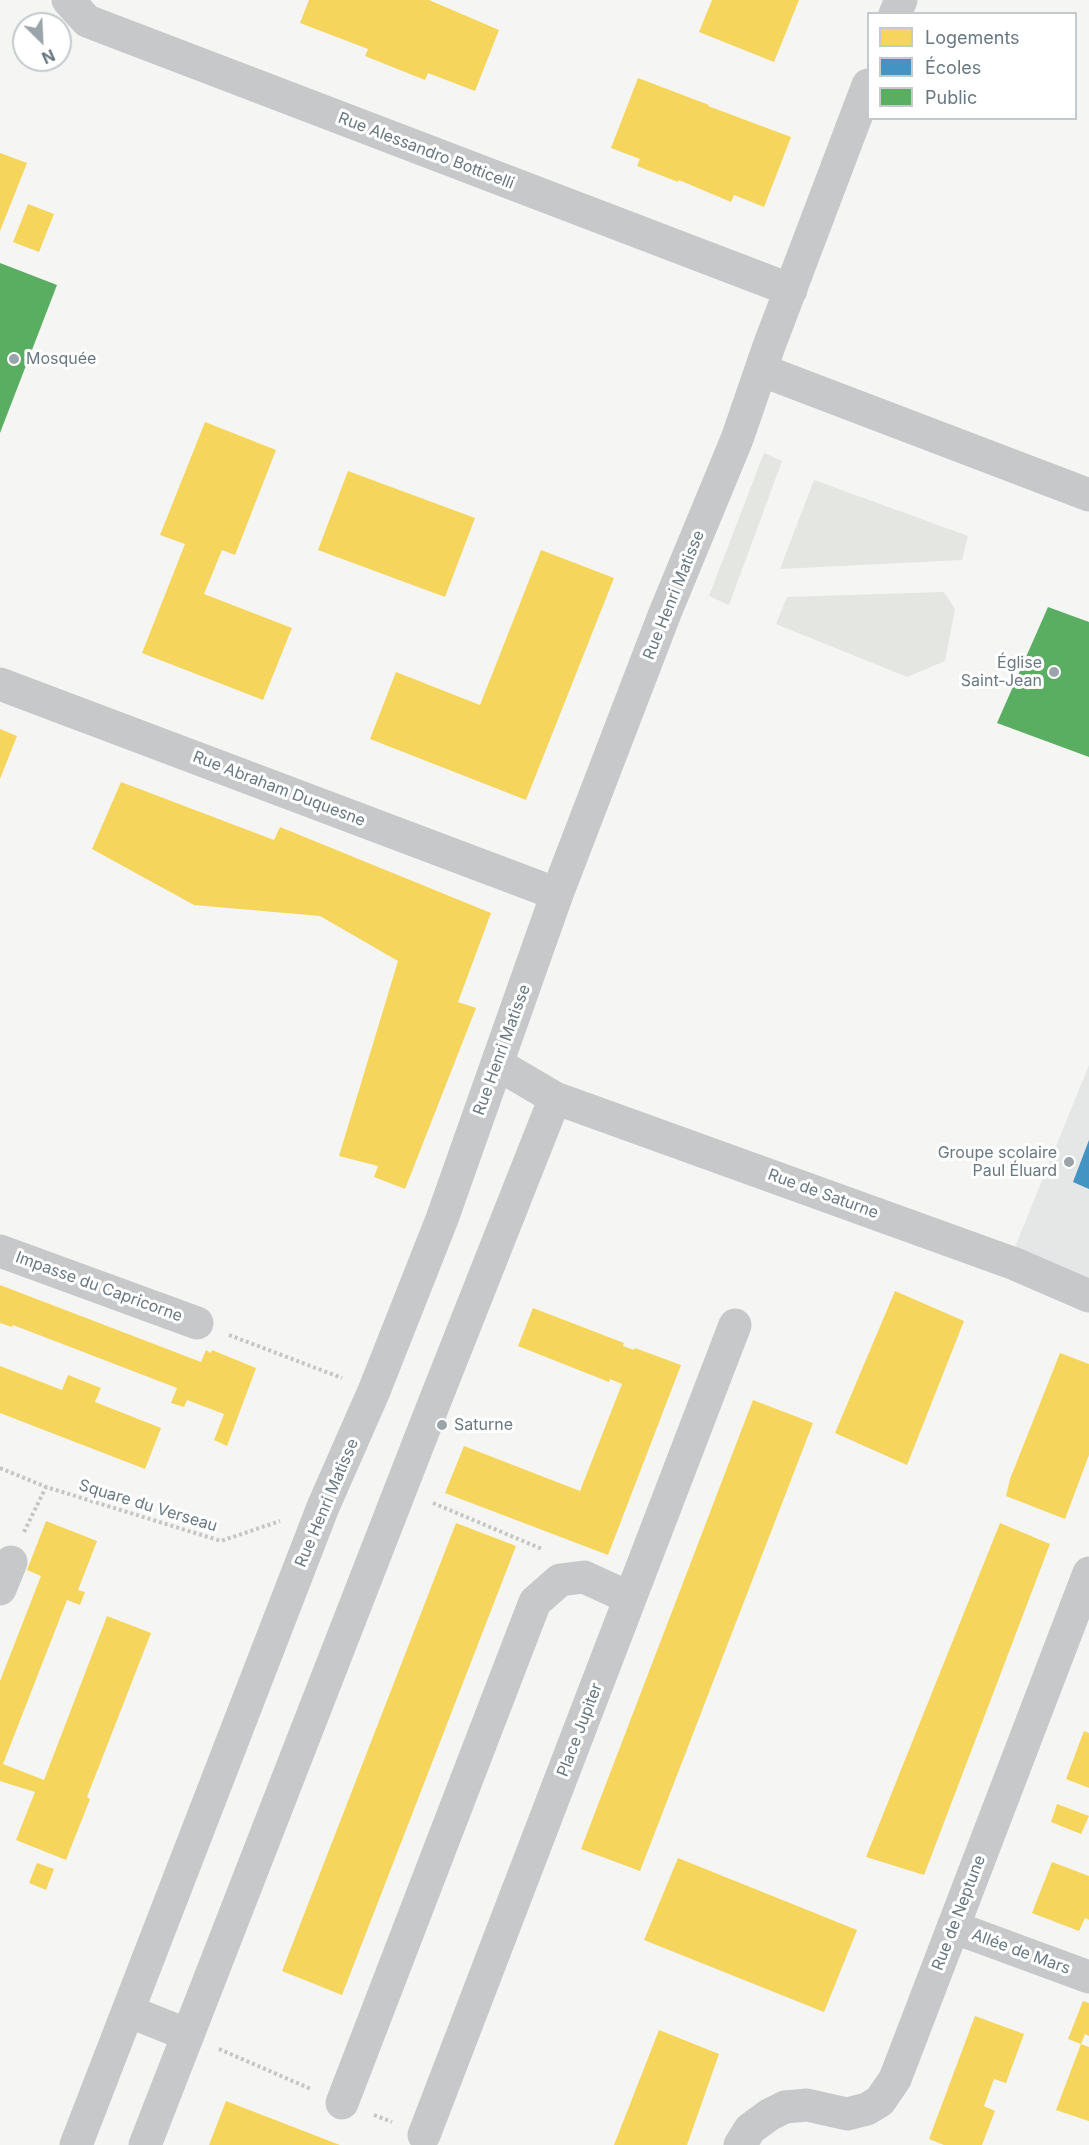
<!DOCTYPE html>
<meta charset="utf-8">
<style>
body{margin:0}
#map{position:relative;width:1089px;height:2145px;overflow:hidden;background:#f5f5f4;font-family:Inter,sans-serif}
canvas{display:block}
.legend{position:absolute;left:867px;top:12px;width:210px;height:108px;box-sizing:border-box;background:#fff;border:2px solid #c3c9cd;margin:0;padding:8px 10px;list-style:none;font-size:18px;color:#697881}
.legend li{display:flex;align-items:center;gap:12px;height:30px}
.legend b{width:30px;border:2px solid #c3c9cd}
.north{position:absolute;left:12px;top:12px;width:60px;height:60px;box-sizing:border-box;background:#fff;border:2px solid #c3c9cd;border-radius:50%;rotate:156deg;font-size:16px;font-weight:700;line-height:24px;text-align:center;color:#697881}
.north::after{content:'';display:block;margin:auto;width:21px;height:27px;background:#9aa4a9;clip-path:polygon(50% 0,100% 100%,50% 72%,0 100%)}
</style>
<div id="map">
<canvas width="1089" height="2145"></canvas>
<ul class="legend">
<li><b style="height:16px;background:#f6d55c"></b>Logements</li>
<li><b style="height:16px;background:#4393c3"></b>Écoles</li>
<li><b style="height:16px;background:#5aae61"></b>Public</li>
</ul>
<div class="north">N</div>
</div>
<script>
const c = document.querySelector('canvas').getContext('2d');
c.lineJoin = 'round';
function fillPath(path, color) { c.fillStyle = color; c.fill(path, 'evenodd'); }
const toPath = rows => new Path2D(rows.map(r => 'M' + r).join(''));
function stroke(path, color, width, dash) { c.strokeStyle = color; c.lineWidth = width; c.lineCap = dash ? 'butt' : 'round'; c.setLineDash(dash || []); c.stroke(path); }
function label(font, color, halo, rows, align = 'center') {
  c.font = font + ' Inter,sans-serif'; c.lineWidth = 6; c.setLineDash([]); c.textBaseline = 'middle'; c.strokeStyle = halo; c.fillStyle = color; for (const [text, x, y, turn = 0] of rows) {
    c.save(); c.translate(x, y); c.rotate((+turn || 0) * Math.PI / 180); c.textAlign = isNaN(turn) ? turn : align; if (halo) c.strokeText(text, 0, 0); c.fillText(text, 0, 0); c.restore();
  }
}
fillPath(toPath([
 [1089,1065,1089,1289,1010,1259]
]), '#e5e7e7');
fillPath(toPath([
 [764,453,782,461,729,605,709,596],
 [814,480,968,536,962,560,780,569],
 [944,592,955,609,945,661,907,677,776,624,787,597]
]), '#e4e6e2');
fillPath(toPath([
 [309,0,429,0,499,30,475,91,428,73,425,80,365,56,368,49,300,23],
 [712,0,799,0,774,62,699,32],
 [638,78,709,105,708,106,791,137,764,207,734,195,731,202,679,180,678,182,637,166,640,159,611,148],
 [0,153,27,163,0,231],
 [28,204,54,214,39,252,13,242],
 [205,422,276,450,235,555,222,550,204,594,292,628,263,700,142,653,185,544,160,535],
 [348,471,475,518,445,597,318,550],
 [541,550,614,578,526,800,370,739,396,672,480,705],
 [0,729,17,736,0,779],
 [121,782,274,840,280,827,491,913,458,1002,476,1008,405,1189,374,1177,378,1166,339,1156,398,961,320,916,194,905,92,849],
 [0,1285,201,1362,206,1350,211,1353,212,1350,256,1368,227,1446,214,1440,224,1414,187,1400,184,1407,171,1403,177,1388,13,1325,12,1327,0,1323],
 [895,1291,964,1321,907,1465,835,1433],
 [533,1308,624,1343,623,1346,634,1350,635,1348,681,1365,608,1555,445,1493,464,1446,580,1491,622,1384,610,1379,609,1382,518,1346],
 [1060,1353,1089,1364,1089,1455,1065,1519,1006,1496,1010,1479],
 [0,1366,62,1390,68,1375,101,1388,95,1402,161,1428,145,1469,0,1413],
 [753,1400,813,1423,640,1871,581,1849],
 [46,1521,97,1541,78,1590,85,1592,80,1605,67,1600,3,1764,44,1780,107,1616,151,1633,87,1797,90,1799,66,1860,16,1840,35,1792,0,1781,0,1681,41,1576,27,1570],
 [456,1523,516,1546,342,1995,282,1971],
 [1000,1523,1050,1544,924,1875,866,1857],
 [1084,1731,1089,1733,1089,1788,1066,1779],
 [1057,1804,1089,1816,1081,1834,1051,1822],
 [678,1858,857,1930,824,2012,644,1940],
 [1052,1862,1089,1876,1089,1920,1085,1918,1079,1931,1032,1913],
 [37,1863,54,1869,46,1890,29,1883],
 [1083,2001,1089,2003,1089,2036,1085,2034,1081,2044,1068,2039],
 [975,2016,1024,2034,1006,2083,994,2079,984,2106,995,2111,982,2145,944,2145,929,2139],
 [659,2030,719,2054,687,2145,614,2145],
 [1081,2044,1089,2047,1089,2121,1056,2110],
 [226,2101,340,2145,209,2145]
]), '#f6d55c');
fillPath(toPath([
 [1089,1140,1089,1189,1073,1182]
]), '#4393c3');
fillPath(toPath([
 [0,263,57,285,0,433],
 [1048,607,1089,622,1089,757,997,723]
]), '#5aae61');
stroke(toPath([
 [229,1335,342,1378],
 [0,1468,46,1487,221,1541,280,1521],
 [433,1503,542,1549],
 [24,1532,46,1487],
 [219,2049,311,2089],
 [374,2115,392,2122]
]), '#c5c5c6', 4, [3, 3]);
stroke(toPath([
 [68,0,87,21,791,290],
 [895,14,901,0],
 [761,370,1089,495],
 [0,684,557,894],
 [497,1064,555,1098,1015,1264,1089,1296],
 [0,1251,197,1323],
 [0,1589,11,1562],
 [953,1927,1089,1977],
 [128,2011,188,2035],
 [342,2103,535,1602,560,1580,584,1577,630,1598],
 [424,2135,735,1325],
 [76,2145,323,1507,374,1391,442,1219,557,894,665,613,737,439,769,346,868,85],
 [145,2145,433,1406,555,1098],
 [740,2145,750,2129,769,2115,785,2107,807,2105,847,2114,867,2109,880,2101,895,2079,1089,1573]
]), '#c6c8c9', 33);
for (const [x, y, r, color] of [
 [14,359,6,"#9aa4a9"],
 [1054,672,6,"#9aa4a9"],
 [1069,1162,6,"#9aa4a9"],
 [442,1425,6,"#9aa4a9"]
]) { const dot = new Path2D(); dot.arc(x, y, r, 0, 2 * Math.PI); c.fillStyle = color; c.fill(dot); stroke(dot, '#fff', 2); }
label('16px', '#697881', '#fff', [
 ["Rue Alessandro Botticelli",426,151,21],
 ["Rue Henri Matisse",674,595,-68],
 ["Rue Abraham Duquesne",279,789,21],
 ["Rue Henri Matisse",502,1050,-70],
 ["Rue de Saturne",823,1194,20],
 ["Impasse du Capricorne",99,1287,20],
 ["Rue Henri Matisse",327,1503,-67],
 ["Square du Verseau",148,1506,17],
 ["Place Jupiter",580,1730,-69],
 ["Rue de Neptune",959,1913,-69],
 ["Allée de Mars",1021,1952,20]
]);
label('16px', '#697881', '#fff', [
 ["Mosquée",26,359],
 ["Église",1042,663,"right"],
 ["Saint-Jean",1042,681,"right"],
 ["Groupe scolaire",1057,1153,"right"],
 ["Paul Éluard",1057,1171,"right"],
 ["Saturne",454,1425]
], 'left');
</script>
